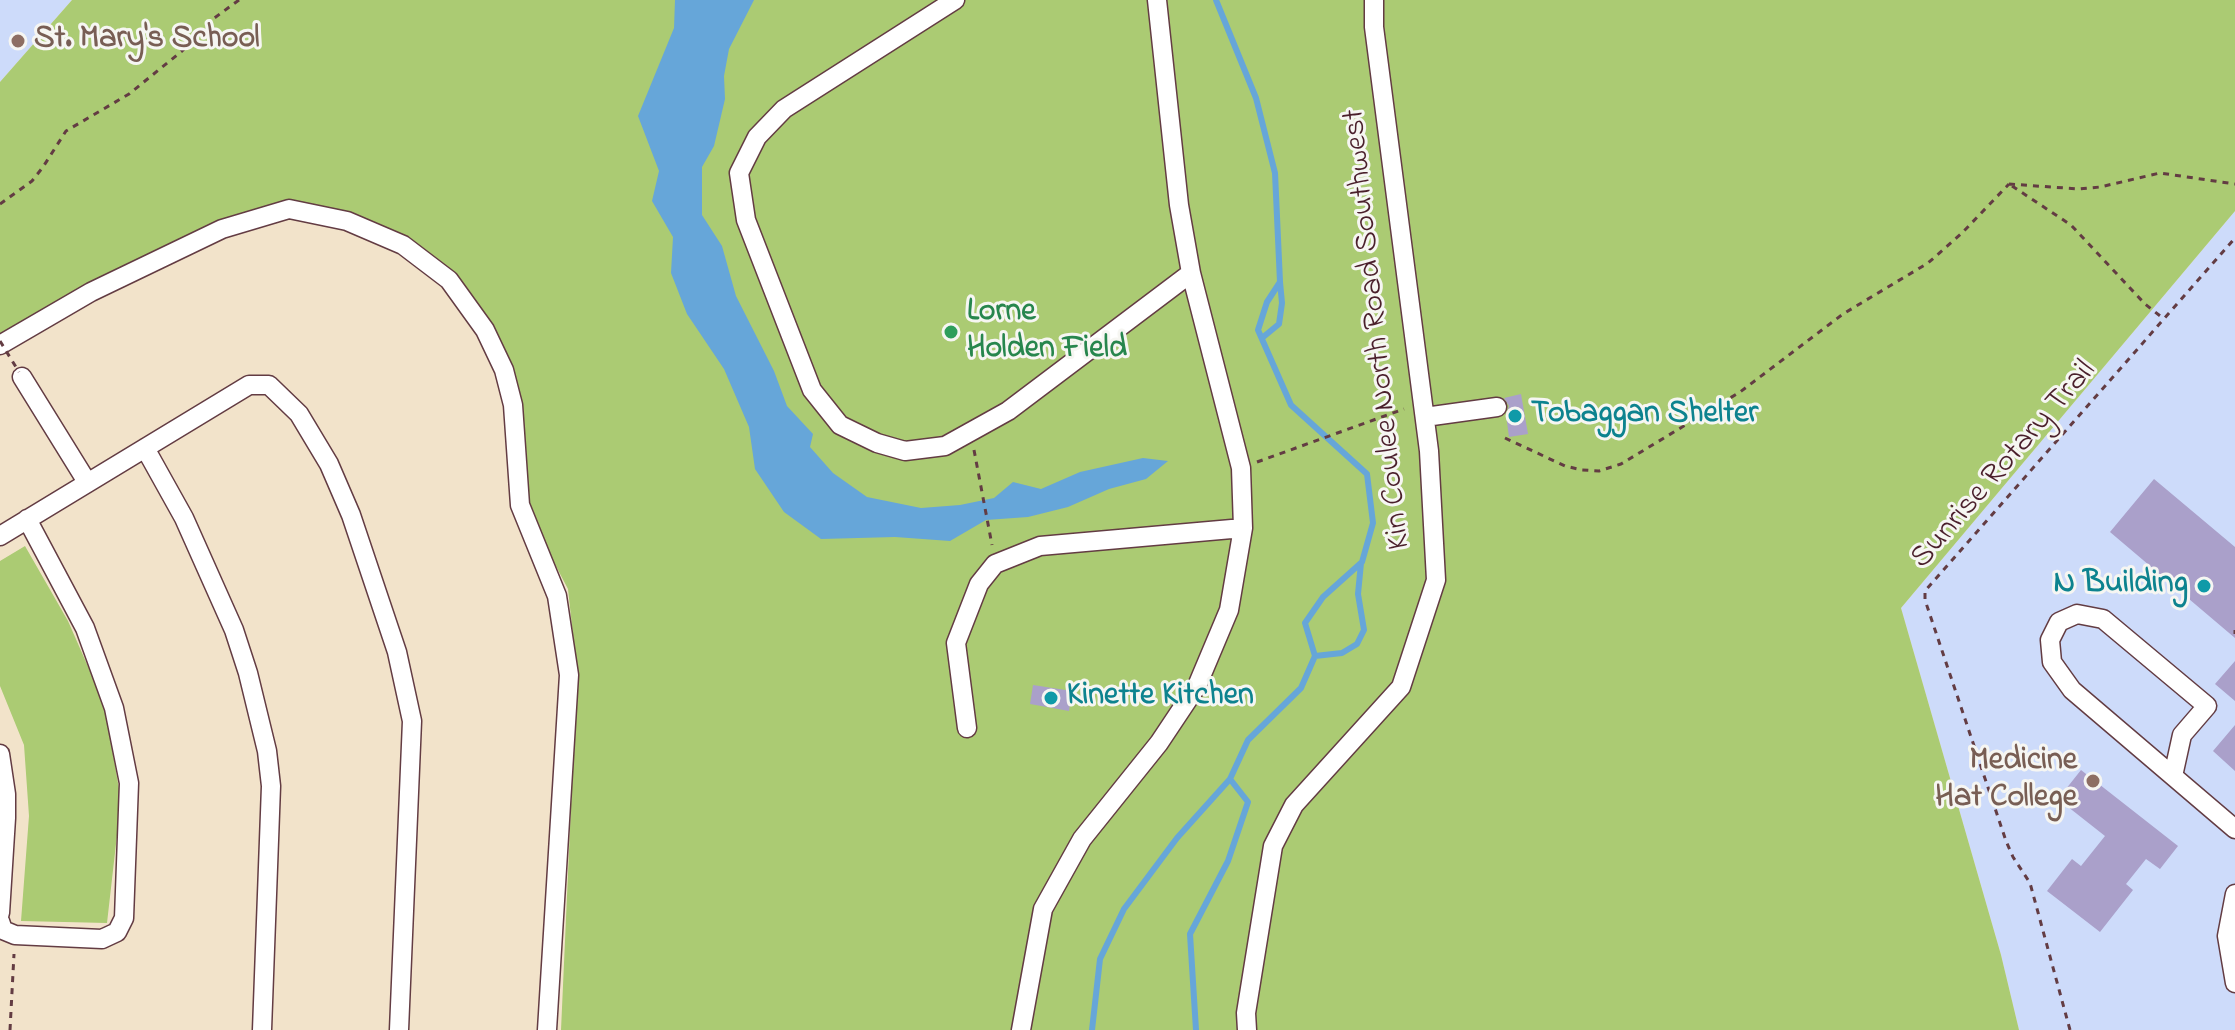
<!DOCTYPE html>
<style>
body{margin:0}
canvas{display:block;background:#f2e3ca}
</style>
<canvas width="2235" height="1030"></canvas>
<script>
const c = document.querySelector('canvas').getContext('2d');
c.lineJoin = 'round';
function fillPath(path, color) { c.fillStyle = color; c.fill(path, 'evenodd'); }
const toPath = rows => new Path2D(rows.map(r => 'M' + r).join(''));
function stroke(path, color, width, dash) { c.strokeStyle = color; c.lineWidth = width; c.lineCap = dash ? 'butt' : 'round'; c.setLineDash(dash || []); c.stroke(path); }
function label(font, color, halo, rows, align = 'center') {
  c.font = font + ' "Indie Flower",sans-serif'; c.lineWidth = 6; c.setLineDash([]); c.textBaseline = 'middle'; c.strokeStyle = halo; c.fillStyle = color; for (const [text, x, y, turn = 0] of rows) {
    c.save(); c.translate(x, y); c.rotate((+turn || 0) * Math.PI / 180); c.textAlign = isNaN(turn) ? turn : align; if (halo) c.strokeText(text, 0, 0); c.fillText(text, 0, 0); c.restore();
  }
}
fillPath(toPath([
 [0,0,72,0,0,82],
 [2235,211,2235,1030,2019,1030,2001,955,1901,608]
]), '#cddbfa');
fillPath(toPath([
 [72,0,2235,0,2235,211,1901,608,2001,955,2019,1030,561,1030,577,672,568,589,538,532,527,503,517,402,451,276,291,203,0,344,0,82],
 [25,546,68,621,104,703,121,800,107,923,21,921,29,816,24,745,0,686,0,561]
]), '#abcb73');
fillPath(toPath([
 [675,0,754,0,729,49,724,76,725,99,714,146,702,167,702,215,722,246,736,296,774,371,787,406,813,434,810,447,833,473,867,497,921,508,960,505,994,498,1013,482,1041,489,1080,472,1143,458,1168,461,1146,479,1109,489,1068,507,1028,517,986,520,950,541,895,537,821,539,784,512,755,469,749,427,724,369,687,314,671,273,673,237,652,201,659,171,638,116,674,28]
]), '#66a6d9');
stroke(toPath([
 [1262,338,1279,324,1282,303,1280,282],
 [1315,656,1342,653,1357,644,1364,630,1358,594,1361,563],
 [1092,1030,1100,959,1124,909,1177,838,1230,779,1248,740,1301,688,1315,656,1305,623,1323,597,1362,562,1373,523,1367,474,1291,405,1258,330,1267,302,1280,282,1275,173,1256,98,1216,0],
 [1196,1030,1190,934,1228,861,1248,802,1230,779]
]), '#66a6d9', 6);
fillPath(toPath([
 [1521,394,1528,434,1509,437,1506,415,1509,406,1504,398],
 [2154,479,2235,547,2235,638,2110,532],
 [2235,661,2235,701,2215,684],
 [1033,685,1072,691,1069,711,1030,704],
 [2235,725,2235,771,2213,751],
 [2081,770,2178,846,2160,869,2146,859,2126,884,2133,890,2100,932,2047,891,2072,859,2081,866,2105,836,2058,799]
]), '#aaa0ca');
const minor = toPath([
 [955,0,784,109,757,137,739,173,746,220,812,390,840,425,877,443,905,451,945,446,1008,411,1191,273],
 [0,345,91,292,222,229,289,209,347,221,403,245,449,280,485,330,504,370,513,405,520,505,557,596,569,675,547,1030],
 [22,377,87,482],
 [1425,417,1497,407],
 [145,448,184,518,234,630,248,673,267,751,271,786,262,1030],
 [0,536,249,385,269,385,299,414,329,464,351,515,397,652,412,721,399,1030],
 [967,728,956,643,979,584,995,564,1040,546,1243,528],
 [0,754,6,794,6,818,0,913],
 [2173,776,2182,735,2207,706,2103,619,2077,614,2059,622,2050,640,2052,662,2072,690,2235,829],
 [2235,894,2227,936,2235,983],
 [0,921,3,930,15,935,102,939,117,932,124,918,129,783,114,708,85,628,27,519],
 [1021,1030,1043,909,1082,839,1159,743,1197,686,1229,610,1243,528,1241,468,1191,273,1179,205,1157,0],
 [1247,1030,1246,1013,1273,846,1294,805,1401,687,1436,580,1429,451,1374,27,1374,0]
]);
stroke(minor, '#633c43', 21);
stroke(toPath([
 [2009,184,2079,189,2100,187,2160,173,2235,184],
 [2012,186,2071,225,2145,304,2164,319],
 [0,204,32,181,43,167,66,131,129,94,182,51,213,19,239,0],
 [1505,438,1565,466,1582,470,1599,471,1621,464,1740,392,1843,314,1928,263,1962,233,2009,184],
 [974,450,992,545],
 [1257,462,1404,409],
 [2235,630,2235,634],
 [10,1030,14,954],
 [2070,1030,2030,883,2013,857,2006,841,1925,600,1925,591,2235,238]
]), '#633c43', 3, [6, 6]);
stroke(minor, '#fff', 18);
stroke(toPath([
 [0,341,19,372]
]), '#633c43', 3, [6, 6]);
for (const [x, y, r, color] of [
 [18,41,8,"#8d6e63"],
 [951,332,8,"#2e9e5b"],
 [1515,416,8,"#0f9aa8"],
 [2204,586,8,"#0f9aa8"],
 [1051,698,8,"#0f9aa8"],
 [2093,781,8,"#8d6e63"]
]) { const dot = new Path2D(); dot.arc(x, y, r, 0, 2 * Math.PI); c.fillStyle = color; c.fill(dot); stroke(dot, '#f6f6f2', 3); }
label('bold 32px', '#785e54', '#f6f6f2', [
 ["St. Mary's School",34,41],
 ["Medicine",2077,763,"right"],
 ["Hat College",2077,800,"right"]
], 'left');
label('bold 32px', '#27864d', '#f6f6f2', [
 ["Lorne",967,314],
 ["Holden Field",967,351]
], 'left');
label('32px', '#4a1f2b', '#f6f6f2', [
 ["Kin Coulee North Road Southwest",1379,329,-96],
 ["Sunrise Rotary Trail",2005,466,-49]
]);
label('bold 32px', '#0d838f', '#f6f6f2', [
 ["Tobaggan Shelter",1531,416],
 ["N Building",2188,586,"right"],
 ["Kinette Kitchen",1067,698]
], 'left');
</script>
